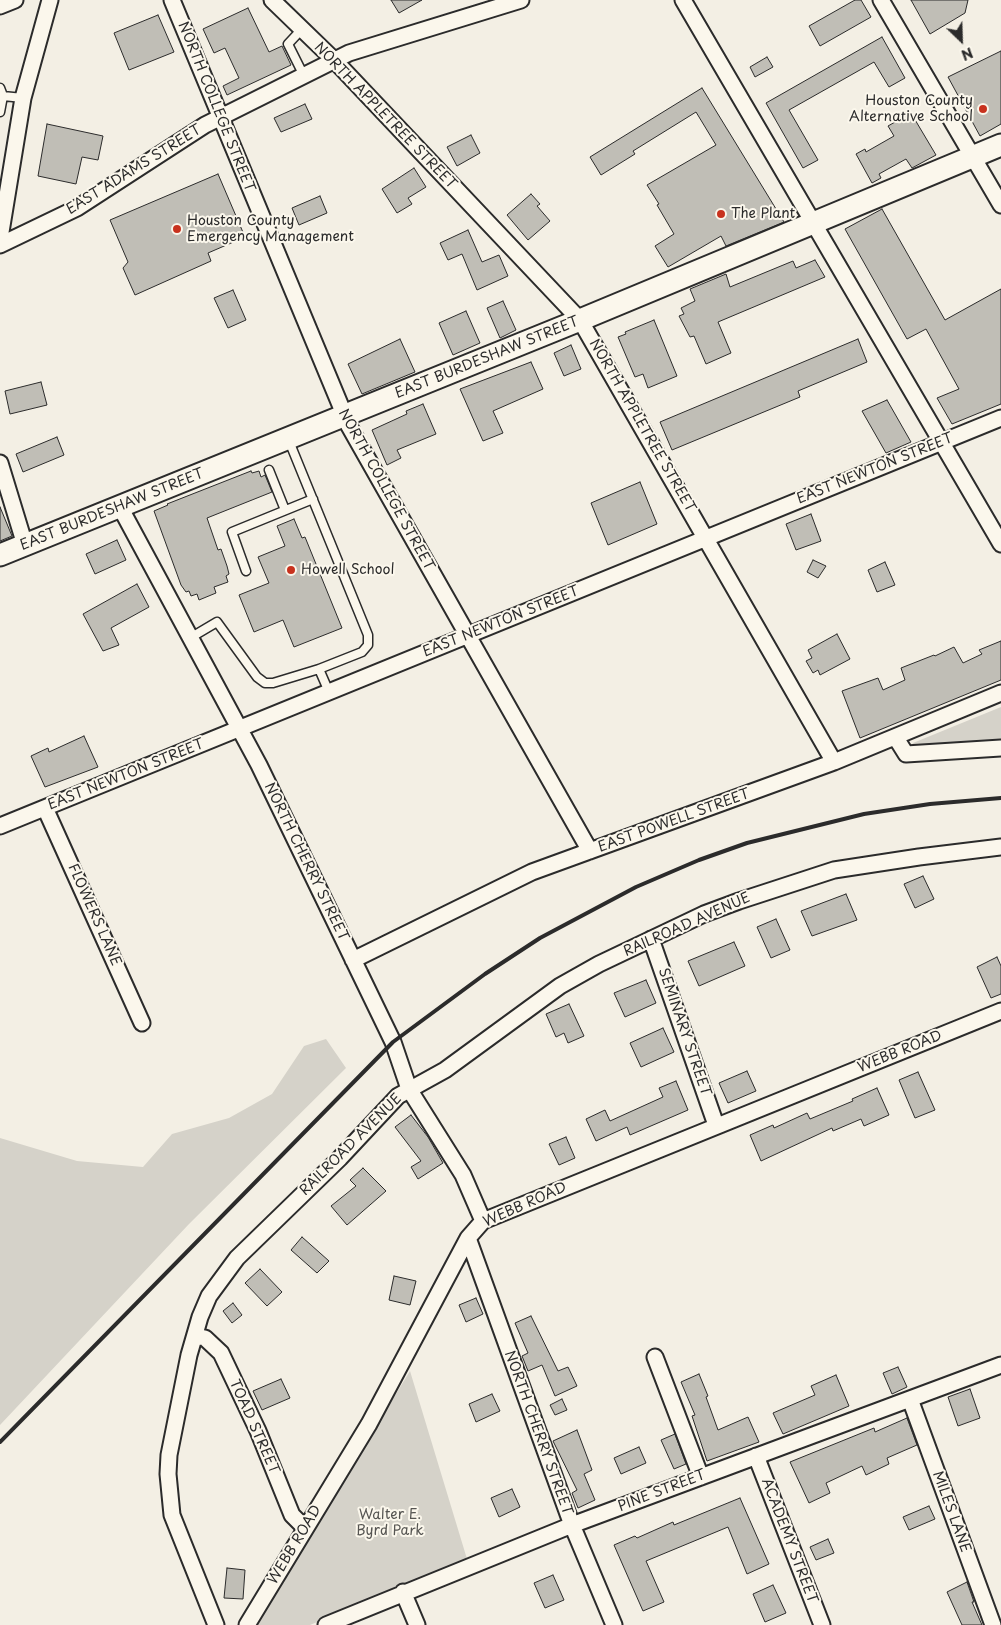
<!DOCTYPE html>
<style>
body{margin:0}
#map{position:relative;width:1001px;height:1625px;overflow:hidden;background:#f3efe4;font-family:"Playpen Sans",sans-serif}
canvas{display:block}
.north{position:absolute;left:936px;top:15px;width:50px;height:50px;-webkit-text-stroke:4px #fbf7ec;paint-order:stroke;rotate:156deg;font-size:14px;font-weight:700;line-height:20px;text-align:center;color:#2b2b2b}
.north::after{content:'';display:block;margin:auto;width:18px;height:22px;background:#2b2b2b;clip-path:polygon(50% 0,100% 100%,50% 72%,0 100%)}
</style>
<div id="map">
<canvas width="1001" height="1625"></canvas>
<div class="north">N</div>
</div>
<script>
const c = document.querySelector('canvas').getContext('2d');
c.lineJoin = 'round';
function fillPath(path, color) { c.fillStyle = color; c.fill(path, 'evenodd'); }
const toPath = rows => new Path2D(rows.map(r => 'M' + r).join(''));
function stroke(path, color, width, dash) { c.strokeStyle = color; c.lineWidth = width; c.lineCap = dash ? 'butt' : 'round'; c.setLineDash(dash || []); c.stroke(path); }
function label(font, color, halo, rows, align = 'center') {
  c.font = font + ' "Playpen Sans",sans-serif'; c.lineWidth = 4; c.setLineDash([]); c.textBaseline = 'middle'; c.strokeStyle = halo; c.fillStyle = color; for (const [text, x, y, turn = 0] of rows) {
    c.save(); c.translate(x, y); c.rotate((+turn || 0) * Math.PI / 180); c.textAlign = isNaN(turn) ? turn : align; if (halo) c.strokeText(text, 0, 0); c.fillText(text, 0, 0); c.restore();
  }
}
fillPath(toPath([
 [1001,707,1001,743,912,746,913,743],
 [326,1039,346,1068,189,1224,0,1425,0,1138,77,1161,143,1167,172,1134,229,1118,272,1094,304,1046],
 [410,1371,467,1559,310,1625,254,1625]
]), '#d5d2c9');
const building = toPath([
 [391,0,422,0,399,13,391,0],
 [855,0,861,0,871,17,820,46,809,26,855,0],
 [911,0,968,0,965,13,930,34,911,0],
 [248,8,269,52,282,46,291,65,227,95,223,86,239,78,225,48,214,53,203,29,248,8],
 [158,15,174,52,129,70,114,33,158,15],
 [882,37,905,78,889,87,874,62,789,110,818,160,803,168,766,103,882,37],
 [1001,51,1001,124,980,136,948,77,1001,51],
 [767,57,773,67,755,77,750,67,767,57],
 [702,88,784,222,726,246,721,236,668,267,655,246,674,234,657,205,659,204,647,185,716,145,696,112,633,151,635,154,601,175,590,157,702,88],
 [305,104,312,119,281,132,274,118,305,104],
 [911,113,936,155,912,168,906,159,879,174,881,178,872,183,856,154,865,149,866,152,894,136,888,126,911,113],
 [47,124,103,136,98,160,82,157,76,184,38,176,47,124],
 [471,135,480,153,457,166,447,147,471,135],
 [414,168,426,187,408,198,412,204,397,213,382,189,414,168],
 [218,174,245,237,208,253,211,261,135,295,123,268,128,262,110,220,218,174],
 [531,194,540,204,537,206,550,221,528,240,507,215,531,194],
 [320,196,327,213,299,225,292,208,320,196],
 [882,209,945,320,1001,289,1001,404,952,424,937,398,959,389,926,329,907,339,845,229,882,209],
 [468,230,482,262,499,255,508,276,477,290,462,254,448,260,440,243,468,230],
 [815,260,825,277,718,322,731,353,706,364,694,336,690,337,679,316,684,314,681,308,695,301,690,289,726,274,730,287,793,261,796,268,815,260],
 [233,290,246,320,228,328,214,298,233,290],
 [503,301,516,330,500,338,487,308,503,301],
 [466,311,480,343,453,355,439,323,466,311],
 [654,320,677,376,648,388,643,374,635,377,618,337,626,334,625,332,654,320],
 [400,339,415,372,362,394,348,364,400,339],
 [858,339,867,362,798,391,800,397,672,450,660,422,858,339],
 [571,345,581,369,564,376,554,353,571,345],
 [531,362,543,389,493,411,503,433,483,441,460,389,531,362],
 [41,382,47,405,10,414,5,391,41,382],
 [887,400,911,442,886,453,862,411,887,400],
 [423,404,436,434,397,450,401,458,387,465,372,430,407,414,406,411,423,404],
 [57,437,64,455,23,472,16,454,57,437],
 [251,471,252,473,259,471,261,477,265,475,272,492,207,518,218,550,221,549,227,566,229,574,226,576,228,582,214,587,216,593,199,600,197,594,191,596,189,591,186,592,181,585,154,511,168,505,167,504,251,471],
 [640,482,657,524,608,545,591,503,640,482],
 [0,507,12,536,0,541,0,507],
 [811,514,821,541,796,550,786,524,811,514],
 [294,519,302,538,305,537,342,628,294,647,283,620,254,632,239,595,269,583,258,557,285,546,277,526,294,519],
 [117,540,126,560,95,574,86,554,117,540],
 [813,560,826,566,818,578,807,572,813,560],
 [885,562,895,585,877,592,868,570,885,562],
 [137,584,149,607,111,628,119,645,103,651,83,614,137,584],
 [837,634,850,659,820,675,818,670,813,673,806,661,812,658,808,650,837,634],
 [1001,641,1001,680,860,738,842,691,878,678,883,690,905,680,901,668,934,655,935,656,954,647,963,663,982,654,979,650,1001,641],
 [84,736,98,767,45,787,31,756,48,748,49,752,84,736],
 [923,876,934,899,915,908,904,884,923,876],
 [846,894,857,920,812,936,801,911,846,894],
 [776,919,790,950,771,958,757,927,776,919],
 [734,942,745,966,699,986,688,961,734,942],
 [997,957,1001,966,1001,994,991,998,977,967,997,957],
 [646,980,656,1003,625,1017,614,993,646,980],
 [569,1004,584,1036,568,1043,564,1033,556,1037,546,1014,569,1004],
 [663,1028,674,1052,641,1067,630,1043,663,1028],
 [747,1071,756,1091,728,1103,719,1083,747,1071],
 [918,1072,935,1110,915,1118,899,1080,918,1072],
 [676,1081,688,1110,630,1135,627,1127,596,1141,586,1119,605,1110,610,1121,663,1097,659,1088,676,1081],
 [877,1088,889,1115,864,1126,861,1119,833,1131,832,1128,761,1161,750,1135,773,1125,774,1128,807,1113,810,1119,853,1101,852,1099,877,1088],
 [411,1115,428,1137,443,1163,418,1179,411,1167,421,1161,395,1127,411,1115],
 [566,1137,575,1158,559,1165,549,1144,566,1137],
 [363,1168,386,1191,347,1225,331,1206,356,1186,350,1180,363,1168],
 [302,1237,329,1261,317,1273,291,1250,302,1237],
 [260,1269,282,1292,267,1306,245,1283,260,1269],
 [394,1276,416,1281,410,1305,389,1300,394,1276],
 [476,1298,483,1314,466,1322,459,1305,476,1298],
 [233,1303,242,1315,232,1323,223,1311,233,1303],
 [531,1316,558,1371,568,1367,577,1386,555,1396,542,1365,528,1371,522,1356,528,1353,515,1323,531,1316],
 [898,1367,907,1387,892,1394,883,1373,898,1367],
 [699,1374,708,1396,706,1397,718,1430,748,1417,759,1442,707,1461,692,1416,695,1415,681,1382,699,1374],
 [836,1375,849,1406,783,1434,773,1413,815,1395,811,1386,836,1375],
 [281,1379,290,1398,262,1410,253,1391,281,1379],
 [970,1389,980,1418,958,1426,948,1397,970,1389],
 [492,1394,500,1411,476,1422,469,1404,492,1394],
 [562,1399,567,1410,555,1415,550,1405,562,1399],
 [907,1418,917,1445,887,1458,889,1464,866,1475,862,1466,826,1483,830,1493,809,1503,790,1462,874,1428,875,1432,907,1418],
 [577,1430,592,1470,584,1474,595,1500,578,1508,572,1493,577,1490,553,1441,577,1430],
 [675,1434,686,1464,674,1469,661,1440,675,1434],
 [639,1447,646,1463,621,1474,614,1458,639,1447],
 [512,1489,520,1507,499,1517,491,1498,512,1489],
 [740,1498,769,1564,747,1574,728,1527,646,1561,664,1602,643,1611,614,1545,635,1536,637,1538,673,1522,674,1525,740,1498],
 [929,1506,935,1519,909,1530,903,1517,929,1506],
 [828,1539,834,1553,816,1560,810,1547,828,1539],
 [227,1568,245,1570,243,1599,224,1598,227,1568],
 [553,1575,564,1600,545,1608,534,1583,553,1575],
 [967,1582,974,1602,972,1602,982,1625,962,1625,947,1592,967,1582],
 [773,1585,786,1613,765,1622,753,1594,773,1585]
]);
fillPath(building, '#c0beb6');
stroke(building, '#2b2b2b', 1);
const lane = toPath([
 [302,29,288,44,304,76],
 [0,88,3,96,0,112],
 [3,96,23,98],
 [269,470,285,510],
 [246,571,232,532,313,499],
 [190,638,217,622,257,677,265,683,273,683,319,669,362,652,368,645,368,635,289,441],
 [319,669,329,692]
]);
const street = toPath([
 [172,0,349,426,590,851],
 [272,0,335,61,580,320,834,762],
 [683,0,1001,544],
 [881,0,1001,205],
 [0,6,15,0],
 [0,238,23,98,50,0],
 [0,245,77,208,205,125,349,53,521,0],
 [0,463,25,545],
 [120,507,259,765,393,1042,409,1089,463,1175,483,1221],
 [896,738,906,754,1001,748],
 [45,808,142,1023],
 [0,826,1001,418],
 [651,939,716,1125],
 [353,960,532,872,834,762,1001,693],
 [468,1238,572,1525,614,1625],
 [195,1336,205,1338,221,1353,258,1431,292,1515,305,1528],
 [655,1357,701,1477],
 [910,1399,993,1625],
 [756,1456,822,1625],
 [403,1592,417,1625],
 [216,1625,172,1515,168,1474,169,1455,189,1355,200,1317,209,1296,237,1258,340,1158,398,1096,445,1070,560,986,599,964,704,914,739,901,834,870,919,857,1001,847],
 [247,1625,369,1424,468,1238,483,1221,1001,1011],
 [326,1625,572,1525,1001,1365]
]);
const secondary = toPath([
 [0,555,580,320,1001,145]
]);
stroke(lane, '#2b2b2b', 11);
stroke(street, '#2b2b2b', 19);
stroke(secondary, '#2b2b2b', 25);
stroke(lane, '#fbf7ec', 8);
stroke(street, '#fbf7ec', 15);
stroke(secondary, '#fbf7ec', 21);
stroke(toPath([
 [0,1442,393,1042,485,974,540,938,636,887,699,860,747,843,864,814,930,804,1001,798]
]), '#2b2b2b', 4);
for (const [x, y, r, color] of [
 [983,109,5,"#c8321e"],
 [721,214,5,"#c8321e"],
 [177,229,5,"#c8321e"],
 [291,570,5,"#c8321e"]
]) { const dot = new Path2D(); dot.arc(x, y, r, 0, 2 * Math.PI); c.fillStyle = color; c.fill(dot); stroke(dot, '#fbf7ec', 2); }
label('14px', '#2b2b2b', '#fbf7ec', [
 ["Houston County",973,101,"right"],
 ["Alternative School",973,117,"right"],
 ["The Plant",731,214],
 ["Houston County",187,221],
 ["Emergency Management",187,237],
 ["Howell School",301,570]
], 'left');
label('14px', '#2b2b2b', '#fbf7ec', [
 ["NORTH COLLEGE STREET",216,107,68],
 ["NORTH APPLETREE STREET",385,116,46],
 ["EAST ADAMS STREET",134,170,-32],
 ["EAST BURDESHAW STREET",487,358,-22],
 ["NORTH APPLETREE STREET",642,426,60],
 ["EAST NEWTON STREET",875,469,-22],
 ["NORTH COLLEGE STREET",386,490,61],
 ["EAST BURDESHAW STREET",112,510,-22],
 ["EAST NEWTON STREET",501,622,-22],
 ["EAST NEWTON STREET",126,775,-22],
 ["EAST POWELL STREET",674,821,-20],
 ["NORTH CHERRY STREET",306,862,64],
 ["FLOWERS LANE",94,915,66],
 ["RAILROAD AVENUE",687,925,-24],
 ["SEMINARY STREET",684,1032,71],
 ["WEBB ROAD",900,1052,-22],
 ["RAILROAD AVENUE",351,1145,-45],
 ["WEBB ROAD",525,1205,-24],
 ["TOAD STREET",254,1427,66],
 ["NORTH CHERRY STREET",538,1433,70],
 ["PINE STREET",662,1491,-21],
 ["MILES LANE",951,1512,70],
 ["ACADEMY STREET",789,1541,69],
 ["WEBB ROAD",295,1545,-59]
]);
label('14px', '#565552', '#fbf7ec', [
 ["Walter E.",390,1515],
 ["Byrd Park",390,1531]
]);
</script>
